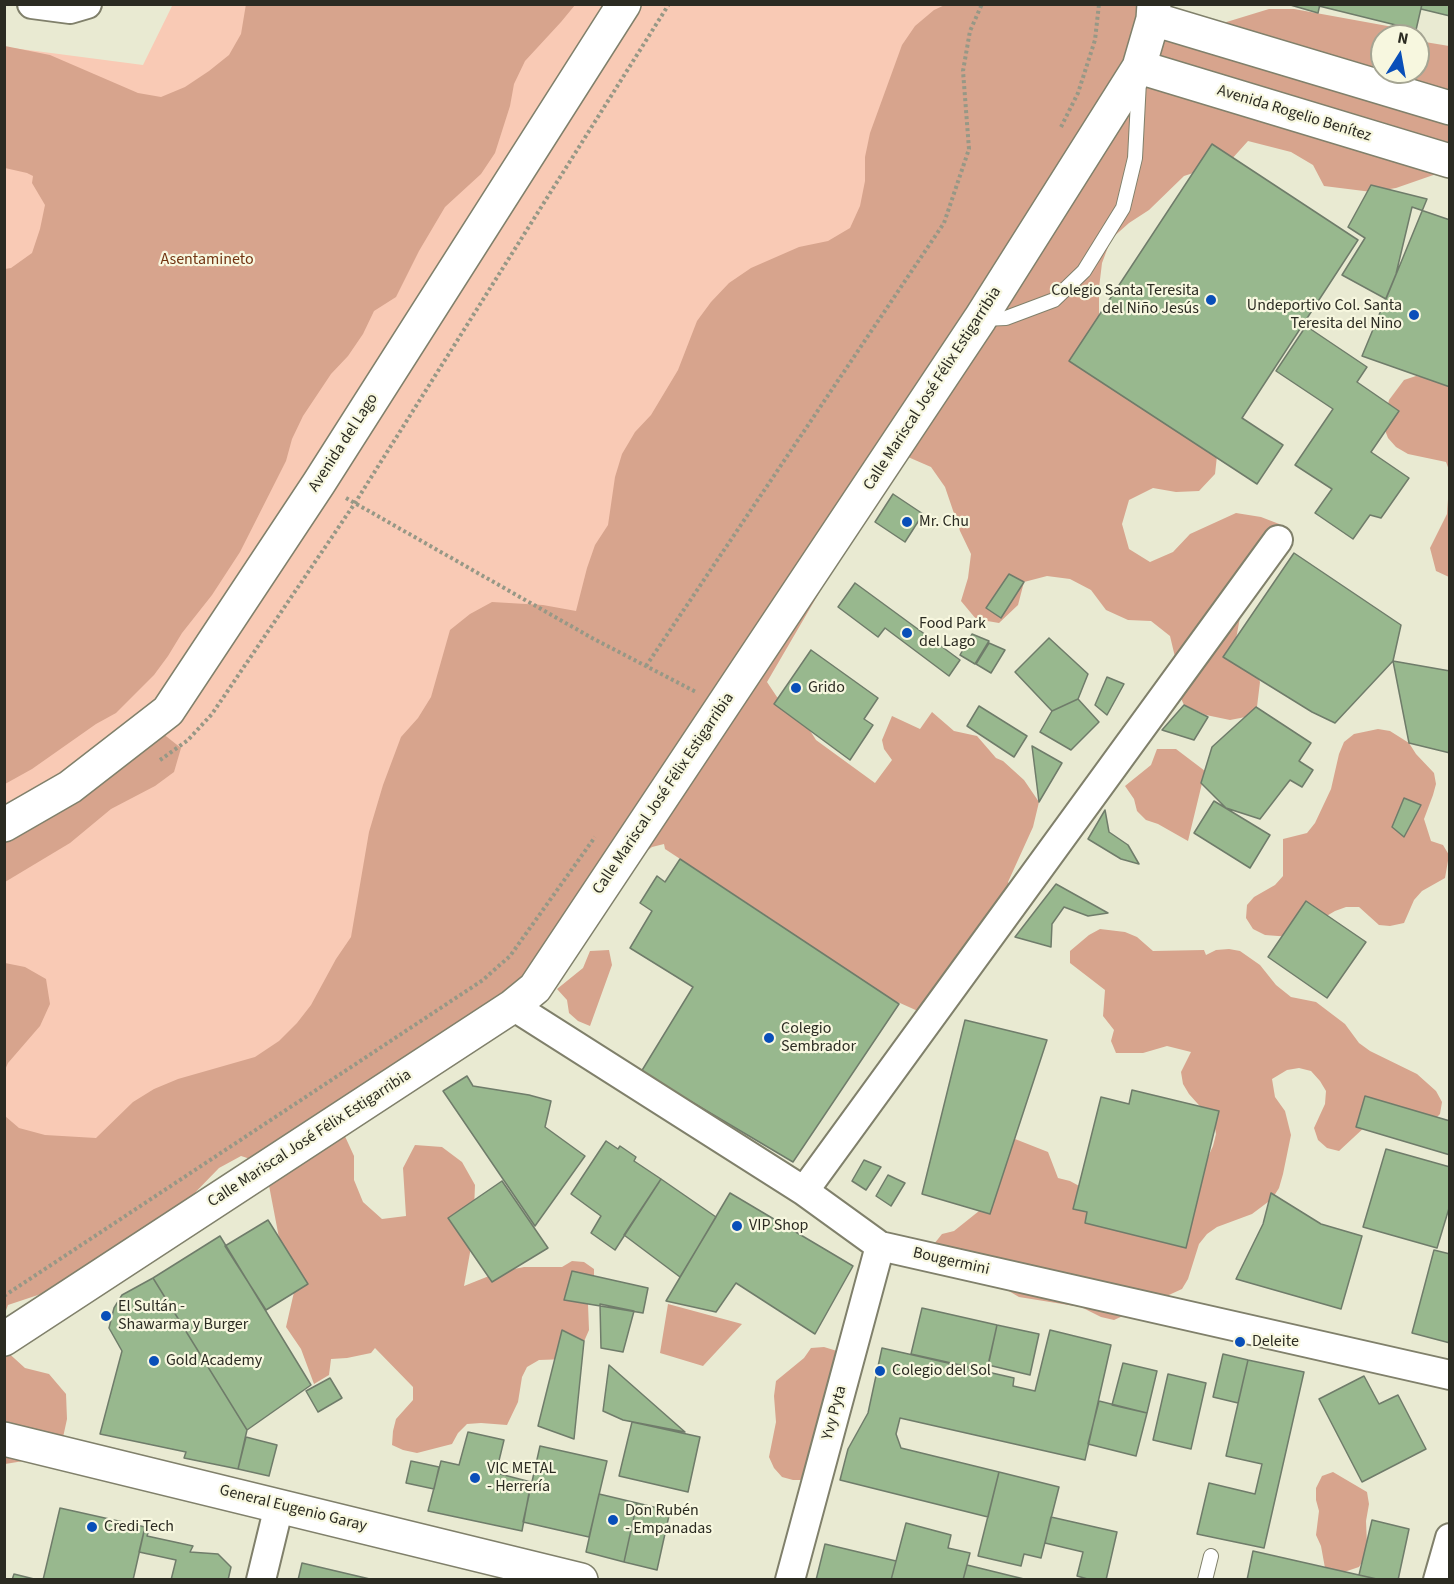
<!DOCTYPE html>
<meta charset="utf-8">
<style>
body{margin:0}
#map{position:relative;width:1454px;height:1584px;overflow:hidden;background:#e9ead2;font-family:"Source Sans 3",sans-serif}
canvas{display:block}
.frame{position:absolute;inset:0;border:6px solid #2b2b22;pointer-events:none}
.north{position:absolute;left:1370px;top:24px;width:60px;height:60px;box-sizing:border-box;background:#f7f7df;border:2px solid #a5a593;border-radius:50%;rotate:11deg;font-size:16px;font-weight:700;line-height:24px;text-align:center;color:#2b2b22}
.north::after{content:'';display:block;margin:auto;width:21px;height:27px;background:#094fb9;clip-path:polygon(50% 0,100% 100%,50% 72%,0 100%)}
</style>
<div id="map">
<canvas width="1454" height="1584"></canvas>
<div class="frame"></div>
<div class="north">N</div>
</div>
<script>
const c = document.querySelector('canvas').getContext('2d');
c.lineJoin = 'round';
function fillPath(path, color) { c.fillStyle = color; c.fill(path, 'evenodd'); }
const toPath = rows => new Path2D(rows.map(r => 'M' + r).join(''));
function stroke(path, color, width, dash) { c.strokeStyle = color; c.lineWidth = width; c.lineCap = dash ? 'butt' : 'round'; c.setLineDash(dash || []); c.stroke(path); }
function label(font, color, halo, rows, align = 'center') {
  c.font = font + ' "Source Sans 3",sans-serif'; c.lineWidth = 4.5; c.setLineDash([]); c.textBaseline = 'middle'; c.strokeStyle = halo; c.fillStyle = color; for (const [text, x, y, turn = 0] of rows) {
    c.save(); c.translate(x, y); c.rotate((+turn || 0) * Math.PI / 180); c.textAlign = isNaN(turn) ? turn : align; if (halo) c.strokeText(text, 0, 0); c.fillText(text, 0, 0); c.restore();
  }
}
fillPath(toPath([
 [173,4,1128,5,468,993,5,1252,5,47,143,65]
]), '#f9cab5');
fillPath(toPath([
 [246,4,575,5,561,22,525,61,514,84,510,106,495,153,481,174,445,207,419,251,396,297,374,311,363,334,348,356,331,374,303,416,292,439,286,461,240,552,212,595,182,633,168,656,154,675,116,713,96,724,32,769,5,784,5,269,11,268,32,253,40,229,45,205,32,183,33,176,27,173,5,168,5,46,50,55,138,93,161,97,185,87,209,71,229,55,241,34],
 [947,4,1161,5,1220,24,1269,9,1294,9,1415,31,1425,42,1449,46,1449,172,1442,172,1396,188,1372,192,1324,186,1313,165,1291,152,1248,141,1230,161,1184,176,1149,210,1129,223,1111,239,1102,263,1099,288,1099,338,1218,447,1215,474,1199,491,1176,492,1153,488,1129,500,1122,524,1129,549,1150,562,1173,552,1190,534,1236,513,1261,517,1287,527,1282,550,1241,612,1236,639,1250,658,1260,682,1256,715,1230,720,1206,715,1184,705,1174,683,1175,657,1170,636,1151,621,1128,620,1106,610,1091,590,1070,579,1047,576,1024,582,1018,605,999,623,976,619,961,601,968,578,971,554,960,531,945,487,931,467,908,457,854,533,767,682,777,697,798,712,816,740,875,783,892,760,884,749,882,740,892,716,920,729,932,712,954,731,977,736,996,758,1003,761,1024,780,1039,802,1033,827,1008,882,1012,889,920,1012,900,1003,838,992,785,946,776,922,665,849,664,844,652,847,632,862,571,939,343,1132,354,1156,354,1180,363,1202,382,1219,406,1216,403,1168,415,1145,442,1147,462,1162,475,1185,473,1236,464,1286,499,1272,524,1267,562,1267,572,1261,584,1262,594,1269,594,1281,588,1304,589,1330,579,1353,567,1359,539,1360,527,1367,522,1377,518,1402,507,1425,481,1423,467,1424,458,1433,452,1444,417,1453,403,1450,392,1445,393,1431,396,1419,413,1400,413,1387,375,1348,371,1353,347,1358,331,1359,329,1375,314,1384,301,1349,286,1327,297,1279,280,1243,267,1175,263,1163,241,1156,219,1168,183,1205,56,1289,8,1305,5,1313,5,1116,19,1128,45,1135,96,1138,133,1102,154,1089,178,1079,255,1057,279,1041,297,1023,311,1005,336,959,351,937,369,832,383,785,401,737,418,718,431,697,450,630,470,614,492,602,543,605,576,611,587,568,595,545,608,525,615,477,622,454,635,432,651,415,678,370,697,321,711,302,729,283,751,268,799,247,828,241,850,228,860,206,865,181,865,157,870,133,902,45,915,26,934,10],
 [1382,36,1418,36,1418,72,1382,72],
 [1416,376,1449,382,1449,470,1446,462,1408,454,1396,447,1388,438,1383,425,1389,400,1404,380],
 [1449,484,1449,577,1436,571,1430,548,1447,514],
 [1378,729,1390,731,1409,743,1416,754,1434,773,1436,784,1433,795,1424,819,1431,841,1443,845,1449,855,1445,878,1422,891,1414,900,1404,923,1390,926,1379,925,1359,907,1346,907,1335,911,1291,937,1265,935,1253,929,1246,918,1247,905,1254,897,1275,885,1283,876,1283,839,1307,833,1315,823,1331,789,1339,754,1344,742,1354,734],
 [162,733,181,748,174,772,155,786,111,809,70,843,5,882,4,824],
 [1157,749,1176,749,1205,771,1188,841,1158,824,1146,820,1137,811,1134,799,1125,786,1151,765],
 [1100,929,1125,932,1137,937,1153,951,1204,950,1206,955,1216,950,1229,949,1240,951,1260,965,1276,985,1291,997,1316,1002,1345,1024,1359,1043,1370,1051,1417,1074,1436,1091,1442,1102,1440,1114,1431,1123,1367,1125,1339,1151,1327,1148,1318,1140,1314,1128,1325,1104,1326,1091,1320,1081,1311,1071,1299,1068,1287,1070,1272,1079,1275,1097,1285,1111,1291,1135,1283,1174,1279,1188,1272,1199,1252,1214,1217,1227,1207,1234,1199,1244,1188,1279,1182,1289,1114,1320,1101,1317,1081,1307,1019,1297,1007,1290,1002,1279,970,1272,945,1276,935,1273,934,1244,942,1234,954,1231,984,1207,978,1160,1015,1139,1048,1152,1058,1178,1070,1181,1094,1194,1208,1157,1213,1146,1216,1134,1214,1122,1189,1094,1183,1084,1181,1072,1191,1052,1167,1046,1143,1053,1116,1053,1111,1041,1114,1030,1103,1016,1105,990,1070,963,1070,951,1089,935],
 [609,950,612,965,590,1026,578,1021,569,1013,567,1000,557,989,583,968,590,951],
 [5,963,25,967,46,979,50,1004,40,1026,8,1063,5,1070],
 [668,1304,742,1324,703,1366,660,1353],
 [824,1347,837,1351,857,1365,859,1385,855,1396,845,1403,807,1480,793,1480,782,1477,774,1468,769,1457,776,1422,774,1396,776,1381,804,1358,811,1348],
 [4,1349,25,1368,49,1374,66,1394,67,1419,62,1442,42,1458,5,1464],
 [1333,1472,1367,1492,1369,1504,1366,1521,1367,1545,1365,1557,1359,1567,1335,1575,1325,1568,1321,1546,1316,1535,1319,1511,1316,1500,1316,1488,1322,1476]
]), '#d7a48d');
const building = toPath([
 [1287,4,1320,4,1318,13,1287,4],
 [1320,4,1422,4,1416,30,1319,6,1320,4],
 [1422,4,1450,4,1450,16,1421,9,1422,4],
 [1212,144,1358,240,1242,418,1283,445,1257,484,1069,361,1212,144],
 [1371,185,1427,199,1386,299,1342,275,1365,238,1348,227,1371,185],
 [1412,207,1450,220,1450,387,1362,356,1396,274,1412,207],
 [1306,326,1367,367,1357,382,1399,411,1371,452,1409,478,1381,518,1370,515,1353,539,1315,513,1332,489,1295,465,1333,409,1276,371,1306,326],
 [893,494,923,514,905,542,875,522,893,494],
 [1294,553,1401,625,1393,661,1335,723,1312,712,1223,657,1294,553],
 [1009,574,1024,582,1001,618,986,608,1009,574],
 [855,583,960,660,949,676,885,628,878,637,838,607,855,583],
 [972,634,989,641,975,664,960,655,972,634],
 [1049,638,1088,674,1078,699,1052,711,1015,672,1049,638],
 [989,643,1005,650,991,673,976,664,989,643],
 [811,650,878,698,864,719,873,725,850,760,774,704,811,650],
 [1393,661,1450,671,1450,753,1409,743,1393,661],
 [1107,677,1124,684,1107,715,1095,705,1107,677],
 [1078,699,1099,722,1071,750,1040,732,1052,711,1078,699],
 [1184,705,1208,717,1194,740,1162,730,1184,705],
 [979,706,1027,736,1014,757,967,726,979,706],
 [1256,707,1311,743,1299,761,1313,770,1302,787,1290,780,1260,819,1226,808,1201,783,1212,747,1256,707],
 [1032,746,1062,763,1039,802,1032,746],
 [1404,798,1421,805,1404,837,1392,827,1404,798],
 [1214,801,1270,835,1250,868,1194,833,1214,801],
 [1105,810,1109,832,1128,845,1139,864,1121,859,1088,839,1105,810],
 [680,859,899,1004,793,1162,641,1072,693,987,630,948,652,911,640,903,657,876,665,882,680,859],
 [1056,884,1108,913,1088,916,1064,907,1052,924,1051,947,1015,937,1056,884],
 [1306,901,1366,942,1327,998,1268,957,1306,901],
 [965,1020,1047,1040,990,1214,922,1194,965,1020],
 [467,1076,473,1086,529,1095,551,1101,545,1127,585,1156,535,1226,443,1091,467,1076],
 [1132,1090,1219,1111,1186,1248,1085,1223,1087,1212,1073,1209,1101,1097,1129,1104,1132,1090],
 [1365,1096,1450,1121,1450,1155,1356,1127,1365,1096],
 [606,1141,618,1149,620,1146,636,1157,634,1161,661,1179,615,1250,591,1233,601,1216,571,1194,606,1141],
 [1386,1149,1450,1167,1450,1205,1437,1248,1363,1227,1386,1149],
 [864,1160,881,1167,866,1190,852,1181,864,1160],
 [888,1175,905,1183,891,1206,876,1196,888,1175],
 [661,1179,716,1217,680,1277,624,1235,661,1179],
 [502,1181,548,1248,492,1282,448,1218,502,1181],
 [730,1193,853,1266,815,1334,736,1283,716,1312,666,1301,730,1193],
 [1271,1193,1321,1224,1362,1236,1341,1309,1236,1279,1263,1224,1271,1193],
 [268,1220,308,1284,266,1310,225,1246,268,1220],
 [220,1236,311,1385,247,1430,153,1278,220,1236],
 [1434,1250,1450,1254,1450,1343,1412,1333,1434,1250],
 [572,1271,648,1288,643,1313,564,1300,572,1271],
 [153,1278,247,1430,238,1469,184,1458,186,1452,100,1434,122,1351,109,1328,114,1308,122,1295,153,1278],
 [600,1304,634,1311,623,1352,601,1348,600,1304],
 [922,1308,997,1325,987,1371,911,1354,922,1308],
 [997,1325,1039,1334,1030,1375,988,1365,997,1325],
 [562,1330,584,1341,574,1439,538,1426,562,1330],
 [1050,1330,1111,1345,1085,1460,900,1418,896,1434,901,1448,999,1472,988,1517,840,1480,848,1449,868,1413,882,1348,1014,1378,1013,1386,1035,1391,1050,1330],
 [1223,1354,1248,1360,1238,1403,1213,1397,1223,1354],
 [1248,1360,1304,1372,1264,1548,1197,1534,1209,1483,1255,1494,1262,1464,1226,1456,1248,1360],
 [1123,1363,1157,1371,1147,1413,1112,1405,1123,1363],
 [609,1365,685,1432,623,1420,603,1411,609,1365],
 [1168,1374,1206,1383,1191,1449,1153,1440,1168,1374],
 [1364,1376,1379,1404,1398,1395,1426,1449,1362,1482,1319,1399,1364,1376],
 [330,1378,342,1398,318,1412,306,1391,330,1378],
 [1099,1401,1147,1413,1136,1456,1088,1444,1099,1401],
 [632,1422,700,1437,688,1492,619,1476,632,1422],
 [468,1432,504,1440,496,1473,531,1482,522,1531,428,1511,441,1461,459,1465,468,1432],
 [246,1437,277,1445,269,1476,238,1469,246,1437],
 [540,1446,607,1461,589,1537,523,1522,540,1446],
 [411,1461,439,1467,434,1489,406,1483,411,1461],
 [999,1472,1059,1487,1041,1558,1024,1554,1021,1566,978,1556,999,1472],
 [599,1494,637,1503,624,1562,586,1552,599,1494],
 [637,1503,670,1511,657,1570,624,1562,637,1503],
 [60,1508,145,1527,133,1580,43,1580,60,1508],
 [1051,1517,1117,1532,1106,1580,1091,1580,1077,1576,1083,1552,1045,1543,1051,1517],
 [1372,1520,1409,1529,1398,1580,1381,1580,1359,1575,1372,1520],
 [906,1523,951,1535,948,1548,970,1553,963,1580,891,1580,906,1523],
 [150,1526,147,1536,193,1546,190,1552,218,1554,231,1567,228,1580,171,1580,176,1560,139,1552,145,1527,150,1526],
 [825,1544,896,1561,891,1580,816,1580,825,1544],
 [1253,1551,1359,1575,1381,1580,1247,1580,1253,1551],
 [302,1563,374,1580,298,1580,302,1563],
 [967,1565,1028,1580,963,1580,967,1565],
 [14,1574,38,1580,12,1580,14,1574]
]);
fillPath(building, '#98b88e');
stroke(building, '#6f7c6a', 1.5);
const service = toPath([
 [982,319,1006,318,1054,300,1084,271,1123,208,1135,158,1139,81],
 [1205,1580,1211,1556]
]);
const minor = toPath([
 [32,4,70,9,87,4],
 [513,1006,804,1191,880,1246,1450,1375],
 [804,1191,1278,540],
 [261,1580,279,1506],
 [790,1580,880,1246],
 [1438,1580,1450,1538]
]);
const tertiary = toPath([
 [1153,19,1450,108],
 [1139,67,1450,161],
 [4,825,70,787,168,711,319,483,624,4],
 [4,1339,513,1006,535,988,980,319,1139,67,1153,19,1154,4],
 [4,1439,581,1580]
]);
stroke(service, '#80806b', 16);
stroke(minor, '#80806b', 32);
stroke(tertiary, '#80806b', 36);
stroke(toPath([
 [1061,127,1078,93,1095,40,1099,4],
 [346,498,592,638,696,692],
 [646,666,944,223,969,149,963,71,970,31,982,4],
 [160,760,188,740,212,714,355,503,669,4],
 [4,1296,483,980,510,956,595,837]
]), '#979886', 4, [3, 3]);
stroke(service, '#fff', 14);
stroke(minor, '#fff', 28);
stroke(tertiary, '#fff', 33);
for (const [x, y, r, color] of [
 [1211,300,6,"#094fb9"],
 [1414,315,6,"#094fb9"],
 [907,522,6,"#094fb9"],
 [907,633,6,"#094fb9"],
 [796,688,6,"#094fb9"],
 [769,1038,6,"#094fb9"],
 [737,1226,6,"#094fb9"],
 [106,1316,6,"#094fb9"],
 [1240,1342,6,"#094fb9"],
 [154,1361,6,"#094fb9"],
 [880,1371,6,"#094fb9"],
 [475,1478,6,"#094fb9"],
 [613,1520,6,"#094fb9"],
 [92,1527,6,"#094fb9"]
]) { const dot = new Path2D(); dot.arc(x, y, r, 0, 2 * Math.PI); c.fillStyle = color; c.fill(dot); stroke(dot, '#f7f7df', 2); }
label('16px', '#2b2b22', '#f7f7df', [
 ["Avenida Rogelio Benítez",1294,114,17],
 ["Calle Mariscal José Félix Estigarribia",933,389,-57],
 ["Avenida del Lago",344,443,-57],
 ["Calle Mariscal José Félix Estigarribia",664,794,-56],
 ["Calle Mariscal José Félix Estigarribia",310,1139,-33],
 ["Bougermini",951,1262,13],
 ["Yvy Pyta",835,1413,-75],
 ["General Eugenio Garay",293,1509,14]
]);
label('16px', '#733513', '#f7f7df', [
 ["Asentamineto",207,260]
]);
label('16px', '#2b2b22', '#f7f7df', [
 ["Colegio Santa Teresita",1199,291,"right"],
 ["del Niño Jesús",1199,309,"right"],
 ["Undeportivo Col. Santa",1402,306,"right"],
 ["Teresita del Nino",1402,324,"right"],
 ["Mr. Chu",919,522],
 ["Food Park",919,624],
 ["del Lago",919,642],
 ["Grido",808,688],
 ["Colegio",781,1029],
 ["Sembrador",781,1047],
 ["VIP Shop",749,1226],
 ["El Sultán -",118,1307],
 ["Shawarma y Burger",118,1325],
 ["Deleite",1252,1342],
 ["Gold Academy",166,1361],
 ["Colegio del Sol",892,1371],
 ["VIC METAL",487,1469],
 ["- Herrería",487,1487],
 ["Don Rubén",625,1511],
 ["- Empanadas",625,1529],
 ["Credi Tech",104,1527]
], 'left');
</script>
